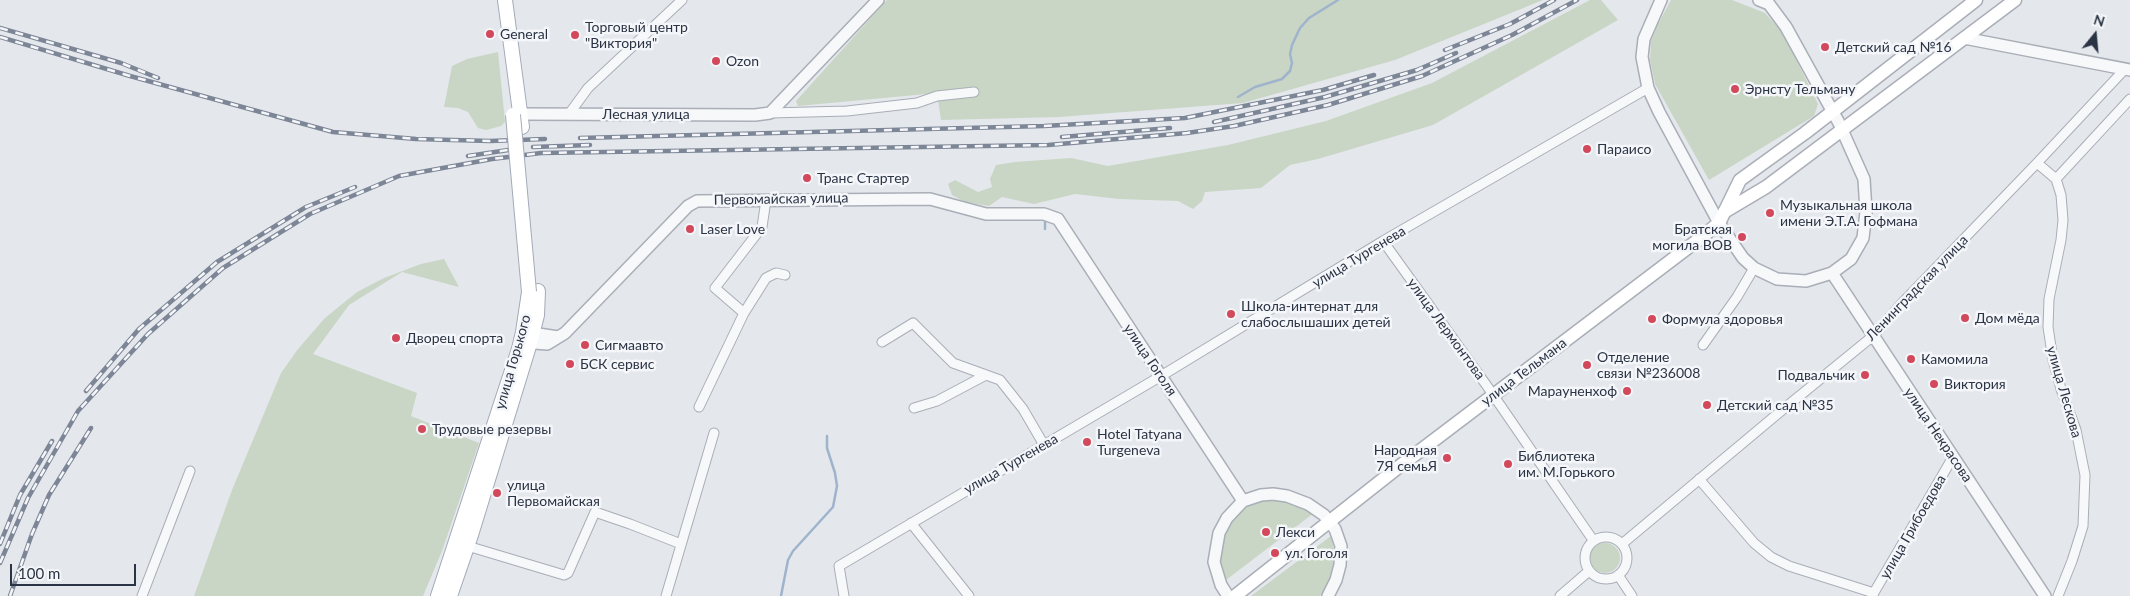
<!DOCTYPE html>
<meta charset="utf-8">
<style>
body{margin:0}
#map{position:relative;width:2130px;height:596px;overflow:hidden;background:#e4e7ec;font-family:Lato,sans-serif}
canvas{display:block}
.north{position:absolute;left:2070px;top:10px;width:50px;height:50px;-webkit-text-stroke:4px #f4f6f9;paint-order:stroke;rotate:17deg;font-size:14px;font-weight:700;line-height:20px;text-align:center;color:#2b3445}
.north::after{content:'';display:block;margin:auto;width:18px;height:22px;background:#2b3445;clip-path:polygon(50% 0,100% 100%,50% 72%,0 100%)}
.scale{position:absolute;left:10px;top:564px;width:126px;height:22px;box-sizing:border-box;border:2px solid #2b3445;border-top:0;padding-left:6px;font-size:15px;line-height:18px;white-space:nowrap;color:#2b3445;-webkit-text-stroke:4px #f4f6f9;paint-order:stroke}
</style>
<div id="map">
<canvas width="2130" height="596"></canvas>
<div class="north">N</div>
<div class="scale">100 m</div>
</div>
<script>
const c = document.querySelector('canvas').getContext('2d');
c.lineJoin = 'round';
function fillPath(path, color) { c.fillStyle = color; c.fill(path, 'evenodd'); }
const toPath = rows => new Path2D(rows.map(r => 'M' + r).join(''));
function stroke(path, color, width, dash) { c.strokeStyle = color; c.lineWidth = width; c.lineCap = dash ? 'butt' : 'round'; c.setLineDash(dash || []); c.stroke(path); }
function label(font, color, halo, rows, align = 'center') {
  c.font = font + ' Lato,sans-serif'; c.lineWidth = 5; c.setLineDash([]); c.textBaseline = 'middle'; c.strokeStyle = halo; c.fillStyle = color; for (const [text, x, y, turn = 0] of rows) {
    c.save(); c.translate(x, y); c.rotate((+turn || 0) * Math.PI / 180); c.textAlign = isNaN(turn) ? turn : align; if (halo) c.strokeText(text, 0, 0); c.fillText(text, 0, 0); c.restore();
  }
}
fillPath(toPath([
 [887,0,1543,0,1395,60,1243,103,1059,117,941,120,937,93,798,106,796,101],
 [1590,0,1601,0,1618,20,1433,125,1318,159,1290,165,1261,188,1205,192,1202,201,1193,209,1178,201,1119,199,1075,194,1034,204,1002,197,989,206,965,202,952,195,948,184,955,180,978,192,992,187,990,179,996,165,1015,162,1071,158,1108,166,1228,145,1326,121,1432,83],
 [1671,0,1732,0,1765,13,1783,33,1818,104,1814,116,1709,180,1655,84,1650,60,1651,41,1657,26],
 [498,52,505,122,501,126,486,130,478,128,468,112,458,108,444,107,452,66,467,59],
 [444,259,459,287,402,272,349,305,313,354,417,393,411,416,479,443,442,551,423,596,194,596,232,490,281,373,298,349,325,318,357,292,384,278,421,264],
 [1264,499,1292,500,1314,513,1226,580,1221,568,1221,549,1225,535,1234,518,1247,504],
 [1331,536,1334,550,1333,570,1327,585,1320,596,1251,596],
 '1590 558a15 15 0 1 1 30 0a15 15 0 1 1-30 0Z'
]), '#c9d6c5');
stroke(toPath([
 [1238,97,1255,87,1282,79,1290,71,1292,63,1290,54,1292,45,1300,28,1309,18,1338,0],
 [1045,229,1045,221],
 [781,596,788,560,793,551,833,507,837,486,835,473,827,448,827,436]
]), '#9fb4cc', 2.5);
const minor = toPath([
 [770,113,847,111,917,103,937,96,974,92],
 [569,114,588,88,682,0],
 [2037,163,2056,179,2061,195,2063,220,2061,240,2049,299,2048,327,2053,360,2061,389,2076,430,2085,475,2083,526,2072,561,2058,596],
 [2056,179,2130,99],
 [1383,241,1487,386,1593,540],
 [744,313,766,278,776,273,785,275],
 [882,342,913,323,953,363,1000,380,1023,409,1044,445],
 [1703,345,1737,297,1754,268],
 [699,407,744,313,715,288,762,227,766,200],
 [914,408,937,401,986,375],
 [1699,479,1754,543,1771,557,1789,566,1874,593],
 [911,523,969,596],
 '1585 558a21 21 0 1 1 42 0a21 21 0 1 1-42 0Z',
 [1622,544,1781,411,1873,336,1904,301,2037,163,2125,69],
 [464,545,564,575,568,573,595,512,630,524,681,544],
 [1618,575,1632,596],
 [142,596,190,471],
 [666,596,714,433],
 [844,596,839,566,1161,376,1383,241,1648,88],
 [1560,596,1589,571],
 [1872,596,1953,457]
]);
const tertiary = toPath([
 [1661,0,1644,39,1642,57,1648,88,1659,112,1719,223,1743,258,1754,268,1777,279,1806,281,1832,273,1851,259,1863,238,1866,212,1864,179,1839,123,1786,27,1769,4,1759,0],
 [1964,38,2130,70],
 [521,114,755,115,770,113,878,0],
 [1832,273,2045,596],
 [525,332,558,337],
 [523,342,547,344,565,333,688,206,697,201,930,199,986,214,1044,214,1058,219,1243,501],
 [1228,596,1221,585,1214,562,1219,533,1227,518,1243,501,1261,495,1273,494,1287,496,1308,504,1324,515,1335,529,1341,546,1340,565,1336,580,1328,596]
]);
const secondary = toPath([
 [1724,212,1766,187,2015,0],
 [1235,596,1396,469,1698,240,1719,223,1740,180,1805,133,1976,0]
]);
const primary = toPath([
 [505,0,522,127],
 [438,596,519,349,523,332,529,292],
 [450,596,471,535,530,343,537,315,538,291]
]);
stroke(minor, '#a9aeb7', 11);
stroke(tertiary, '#a9aeb7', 14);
stroke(secondary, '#a9aeb7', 15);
stroke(primary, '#a3abb8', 16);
stroke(minor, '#f7f8fa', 9);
stroke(tertiary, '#f7f8fa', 11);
stroke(secondary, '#fff', 12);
stroke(primary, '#fff', 14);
const rail = toPath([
 [0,28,121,63,158,78],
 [0,37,130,76,333,132,416,139,490,141,545,139],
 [1445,50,1510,24,1554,0],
 [1214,122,1325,97,1417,70,1456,53],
 [1062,137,1170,128],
 [580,138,1044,126,1185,118,1323,90,1374,75],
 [533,147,590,145],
 [468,156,515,149],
 [86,391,139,329,217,262,306,207,355,187],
 [0,544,20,495,52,441],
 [0,563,28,498,78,411,148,334,223,268,310,214,399,176,492,159,541,153,1048,145,1187,133,1234,126,1328,105,1422,76,1512,35,1577,0],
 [10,596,32,534,49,495,91,428]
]);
stroke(rail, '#7d8696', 4.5);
stroke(rail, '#f4f6f9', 2.5, [8]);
const primaryBridge = toPath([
 [513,115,529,292]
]);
stroke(primaryBridge, '#a3abb8', 16, []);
stroke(primaryBridge, '#fff', 14);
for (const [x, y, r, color] of [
 [490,34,5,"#d1495b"],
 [575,35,5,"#d1495b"],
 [1825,47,5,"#d1495b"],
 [716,61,5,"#d1495b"],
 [1735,89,5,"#d1495b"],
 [1587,149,5,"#d1495b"],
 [807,178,5,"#d1495b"],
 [1770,213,5,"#d1495b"],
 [690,229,5,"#d1495b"],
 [1742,237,5,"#d1495b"],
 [1231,314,5,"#d1495b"],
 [1965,318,5,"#d1495b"],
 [1652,319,5,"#d1495b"],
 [396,338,5,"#d1495b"],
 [585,345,5,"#d1495b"],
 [1911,359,5,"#d1495b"],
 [570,364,5,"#d1495b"],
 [1587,365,5,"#d1495b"],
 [1865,375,5,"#d1495b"],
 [1934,384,5,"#d1495b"],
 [1627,391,5,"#d1495b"],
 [1707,405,5,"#d1495b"],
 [422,429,5,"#d1495b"],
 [1087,442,5,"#d1495b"],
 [1447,458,5,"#d1495b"],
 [1508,464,5,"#d1495b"],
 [497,493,5,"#d1495b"],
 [1266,532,5,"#d1495b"],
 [1275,553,5,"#d1495b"]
]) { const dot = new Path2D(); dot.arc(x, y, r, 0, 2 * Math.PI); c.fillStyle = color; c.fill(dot); stroke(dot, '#f4f6f9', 2); }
label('14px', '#2b3445', '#f4f6f9', [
 ["Торговый центр",585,27],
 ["\"Виктория\"",585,43],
 ["General",500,34],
 ["Детский сад №16",1835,47],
 ["Ozon",726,61],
 ["Эрнсту Тельману",1745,89],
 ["Параисо",1597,149],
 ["Транс Стартер",817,178],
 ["Музыкальная школа",1780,205],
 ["имени Э.Т.А. Гофмана",1780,221],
 ["Laser Love",700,229],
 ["Братская",1732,229,"right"],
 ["могила ВОВ",1732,245,"right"],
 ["Школа-интернат для",1241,306],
 ["слабослышаших детей",1241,322],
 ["Дом мёда",1975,318],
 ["Формула здоровья",1662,319],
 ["Дворец спорта",406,338],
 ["Сигмаавто",595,345],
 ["Отделение",1597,357],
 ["связи №236008",1597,373],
 ["Камомила",1921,359],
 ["БСК сервис",580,364],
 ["Подвальчик",1855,375,"right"],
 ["Виктория",1944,384],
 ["Марауненхоф",1617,391,"right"],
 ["Детский сад №35",1717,405],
 ["Трудовые резервы",432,429],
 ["Hotel Tatyana",1097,434],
 ["Turgeneva",1097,450],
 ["Народная",1437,450,"right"],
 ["7Я семьЯ",1437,466,"right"],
 ["Библиотека",1518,456],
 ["им. М.Горького",1518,472],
 ["улица",507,485],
 ["Первомайская",507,501],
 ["Лекси",1276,532],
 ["ул. Гоголя",1285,553]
], 'left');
label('14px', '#2b3445', '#f4f6f9', [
 ["Лесная улица",646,114],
 ["Первомайская улица",781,199,-1],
 ["улица Тургенева",1359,257,-31],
 ["Ленинградская улица",1917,288,-46],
 ["улица Лермонтова",1446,329,54],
 ["улица Гоголя",1150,360,56],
 ["улица Горького",513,362,-74],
 ["улица Тельмана",1524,372,-37],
 ["улица Лескова",2064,392,74],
 ["улица Некрасова",1938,435,56],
 ["улица Тургенева",1011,464,-30],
 ["улица Грибоедова",1913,527,-60]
]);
</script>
